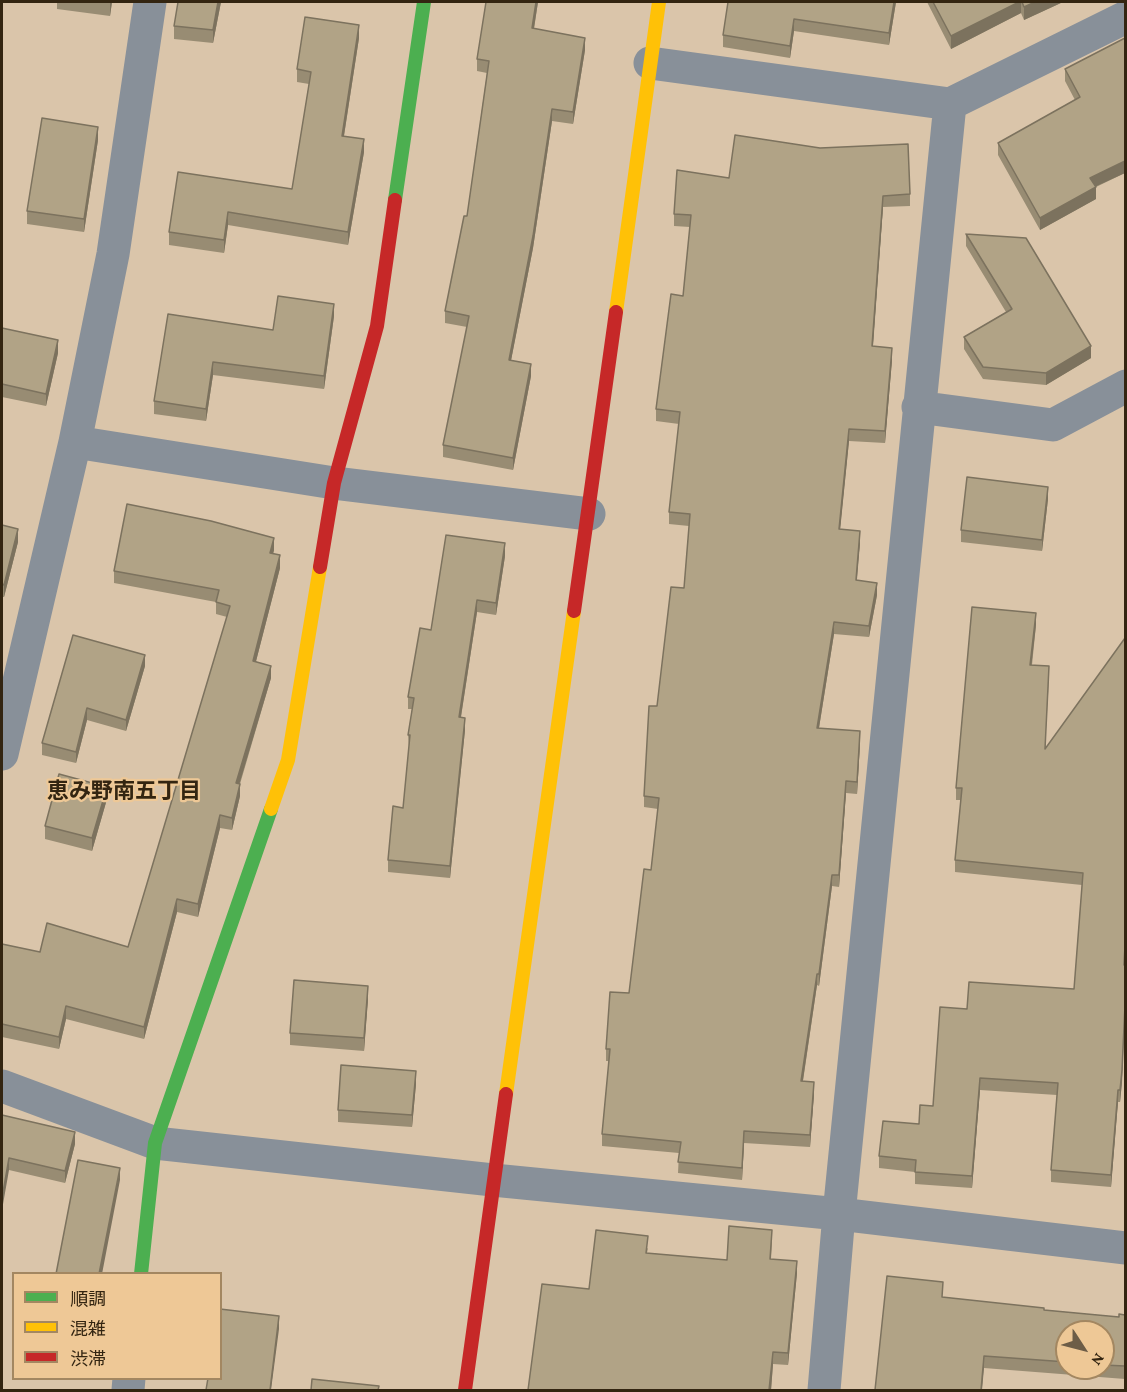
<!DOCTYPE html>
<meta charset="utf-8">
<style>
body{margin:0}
#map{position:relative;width:1127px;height:1392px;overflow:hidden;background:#dac5aa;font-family:"Crimson Pro","Noto Sans JP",serif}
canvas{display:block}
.frame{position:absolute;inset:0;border:3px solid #332511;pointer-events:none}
.legend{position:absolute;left:12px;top:1272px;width:210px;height:108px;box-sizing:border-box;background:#eec896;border:2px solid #a38761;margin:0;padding:8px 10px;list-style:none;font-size:18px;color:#332511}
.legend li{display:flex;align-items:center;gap:12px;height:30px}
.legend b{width:30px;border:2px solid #a38761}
.north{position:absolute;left:1055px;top:1320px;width:60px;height:60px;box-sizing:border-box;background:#eec896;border:2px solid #a38761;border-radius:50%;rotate:126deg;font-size:16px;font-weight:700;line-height:24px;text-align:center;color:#332511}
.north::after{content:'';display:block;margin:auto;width:21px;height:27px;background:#6d5d47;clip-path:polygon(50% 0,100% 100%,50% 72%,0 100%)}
</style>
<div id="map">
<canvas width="1127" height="1392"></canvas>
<div class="frame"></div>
<ul class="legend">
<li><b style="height:8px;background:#4caf50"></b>順調</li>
<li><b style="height:8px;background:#ffc107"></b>混雑</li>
<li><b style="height:8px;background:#c62828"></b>渋滞</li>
</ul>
<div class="north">N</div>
</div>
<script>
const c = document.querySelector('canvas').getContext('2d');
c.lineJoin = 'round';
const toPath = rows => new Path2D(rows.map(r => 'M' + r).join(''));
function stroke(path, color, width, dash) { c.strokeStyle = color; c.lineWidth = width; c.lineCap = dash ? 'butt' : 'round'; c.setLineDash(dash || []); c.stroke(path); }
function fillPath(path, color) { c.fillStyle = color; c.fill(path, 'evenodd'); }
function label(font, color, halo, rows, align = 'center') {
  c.font = font + ' "Crimson Pro","Noto Sans JP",serif'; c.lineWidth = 4.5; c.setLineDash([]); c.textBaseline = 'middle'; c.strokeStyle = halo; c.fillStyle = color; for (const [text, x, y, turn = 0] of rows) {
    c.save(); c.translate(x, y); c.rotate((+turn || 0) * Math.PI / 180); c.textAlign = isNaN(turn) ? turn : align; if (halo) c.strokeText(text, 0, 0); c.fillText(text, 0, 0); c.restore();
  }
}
stroke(toPath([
 [650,63,950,104,1126,17],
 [918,407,1053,425,1126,386],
 [75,442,334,483,589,514],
 [2,754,75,442,113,254,150,2],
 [2,1086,155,1143,493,1180,839,1214,1126,1248],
 [128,1390,129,1378],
 [824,1390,839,1214,950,104]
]), '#889099', 33);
stroke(toPath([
 [395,200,424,2],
 [141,1274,155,1143,271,809]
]), '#4caf50', 14);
stroke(toPath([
 [616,312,659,2],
 [271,809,288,760,320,567],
 [506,1094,574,611]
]), '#ffc107', 14);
stroke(toPath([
 [320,567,334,483,377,326,395,200],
 [574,611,616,312],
 [465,1390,506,1094]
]), '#c62828', 14);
fillPath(toPath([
 [57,2,112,2,110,16,57,9],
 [221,2,213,43,174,39,174,26],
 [486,2,538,2,534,29,585,50,573,124,552,121,533,248,511,360,531,376,513,470,443,457,443,445,467,327,445,323,445,311,467,216,487,73,477,71,477,59],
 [728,2,896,2,889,45,794,31,790,58,723,47,723,35],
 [927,2,1063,2,1024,20,1021,13,951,49],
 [359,38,344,136,364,152,348,245,228,225,224,253,169,245,169,232,292,189,309,84,297,82,297,69],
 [1125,38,1125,173,1096,187,1096,199,1040,230,998,155,998,143,1075,100,1065,81,1065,69],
 [98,140,84,232,27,224,27,211],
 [820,148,910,194,910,206,883,207,873,347,892,360,885,443,849,441,840,529,860,543,856,580,877,595,869,637,834,634,819,728,860,743,857,794,846,793,839,887,832,886,819,986,817,985,803,1081,814,1094,810,1147,744,1143,742,1180,678,1173,679,1153,602,1146,602,1134,609,1061,606,1061,606,1049,629,993,651,870,658,809,644,807,644,796,657,706,684,588,689,526,669,524,669,512,679,424,656,421,656,409,683,296,690,227,674,226,674,214,729,178],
 [966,234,1091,358,1046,385,983,379,964,349,964,337,1006,312,966,246],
 [168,314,273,330,334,316,324,389,213,375,206,421,154,414,154,401],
 [2,328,58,353,46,406,2,397],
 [1048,499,1042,551,961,542,961,530],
 [2,525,18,542,4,597,2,597],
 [274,550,273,554,280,568,256,661,271,678,240,784,240,796,232,830,220,828,198,917,177,912,144,1039,66,1019,59,1049,2,1037,2,944,40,952,128,947,227,617,216,614,216,602,114,583,114,571],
 [505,556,496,615,477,612,461,717,465,730,450,878,388,872,388,860,403,808,409,747,408,735,412,709,408,709,408,697,431,630],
 [1036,625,1032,665,1049,678,1045,748,1125,965,1122,1082,1120,1102,1118,1102,1111,1187,1051,1182,1051,1170,1057,1095,980,1090,972,1188,915,1184,915,1172,879,1168,879,1156,919,1124,933,1106,967,1009,1074,989,1082,885,955,872,955,860,961,800,956,800,956,788],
 [73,635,145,666,126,731,87,720,76,763,42,755,42,743],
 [107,799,92,851,45,839,45,826],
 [368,999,364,1051,290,1045,290,1033],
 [416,1084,412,1127,338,1122,338,1110],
 [2,1115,75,1144,65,1183,9,1170],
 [772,1242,771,1259,797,1273,788,1365,773,1364,771,1390,528,1390,589,1289,648,1248,647,1253,727,1260],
 [943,1297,1044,1310,1119,1317,1125,1315,1125,1379,984,1368],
 [1067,1332,1103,1332,1103,1368,1067,1368]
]), '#988c73');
fillPath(toPath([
 [110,2,112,2,110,16],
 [218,2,221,2,213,43,213,30],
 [536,2,538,2,532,40,532,28],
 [894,2,896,2,889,45,889,33],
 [1019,2,1021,2,1021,13,951,49,951,36],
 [1035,2,1063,2,1024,20,1024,7],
 [794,19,794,31,790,58,790,46],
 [359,25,359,38,342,148,342,136],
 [585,38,585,50,573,124,573,112],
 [552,109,552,121,533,248,509,371,509,360],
 [98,127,98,140,84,232,84,219],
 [364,139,364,152,348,245,348,232],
 [1125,161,1125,173,1090,189,1090,178],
 [1096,187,1096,199,1040,230,1040,218],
 [883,196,883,207,872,358,872,346],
 [228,212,228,225,224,253,224,240],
 [334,304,334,316,324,389,324,376],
 [58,340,58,353,46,406,46,394],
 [1091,346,1091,358,1046,385,1046,373],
 [892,348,892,360,885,443,885,431],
 [213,362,213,375,206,421,206,409],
 [531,364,531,376,513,470,513,458],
 [849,429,849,441,839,541,839,529],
 [1048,487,1048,499,1042,551,1042,540],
 [18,529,18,542,4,597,4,585],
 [860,531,860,543,856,591,856,580],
 [274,538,274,550,270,565,270,553],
 [505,543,505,556,496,615,496,603],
 [280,555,280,568,253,673,253,661],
 [877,583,877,595,869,637,869,626],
 [477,600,477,612,459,729,459,717],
 [1036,613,1036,625,1030,677,1030,665],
 [834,622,834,634,817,740,817,728],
 [145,655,145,666,126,731,126,720],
 [271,666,271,678,236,795,236,783],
 [87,708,87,720,76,763,76,752],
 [465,718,465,730,450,878,450,866],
 [860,731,860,743,857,794,857,782],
 [846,781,846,793,839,887,839,875],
 [240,784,240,796,232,830,232,818],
 [107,787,107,799,92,851,92,838],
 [220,815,220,828,198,917,198,904],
 [832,875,832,886,819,986,819,974],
 [177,899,177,912,144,1039,144,1027],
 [817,974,817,985,801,1093,801,1081],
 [368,986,368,999,364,1051,364,1038],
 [1125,1005,1122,1082,1120,1102,1120,1090],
 [66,1006,66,1019,59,1049,59,1037],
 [416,1071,416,1084,412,1127,412,1115],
 [980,1078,980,1090,972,1188,972,1176],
 [814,1082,814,1094,810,1147,810,1135],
 [1118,1090,1118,1102,1111,1187,1111,1175],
 [744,1131,744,1143,742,1180,742,1168],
 [75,1132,75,1144,65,1183,65,1171],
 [9,1158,9,1170,2,1210,2,1198],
 [120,1168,120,1180,102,1274,99,1274],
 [797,1261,797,1273,788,1365,788,1353],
 [279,1316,279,1329,271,1390,270,1390],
 [773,1352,773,1364,771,1390,769,1390],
 [984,1356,984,1368,982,1390,981,1390]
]), '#7c725e');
const building = toPath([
 [178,2,218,2,213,30,174,26,178,2],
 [486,2,536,2,532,28,585,38,573,112,552,109,533,236,509,360,531,364,513,458,443,445,469,316,445,311,464,216,467,216,489,61,477,59,486,2],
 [728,2,894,2,889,33,794,19,790,46,723,35,728,2],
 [933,2,1019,2,951,36,933,2],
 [1022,2,1035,2,1024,7,1022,2],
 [305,17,359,25,342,136,364,139,348,232,228,212,224,240,169,232,178,172,292,189,311,72,297,69,305,17],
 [1125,38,1125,161,1090,178,1096,187,1040,218,998,143,1080,97,1065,69,1125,38],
 [42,118,98,127,84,219,27,211,42,118],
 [735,135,820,148,908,144,910,194,883,196,872,346,892,348,885,431,849,429,839,529,860,531,856,580,877,583,869,626,834,622,817,728,860,731,857,782,846,781,839,875,832,875,819,974,817,974,801,1081,814,1082,810,1135,744,1131,742,1168,678,1162,681,1142,602,1134,610,1049,606,1049,610,992,629,993,644,869,651,870,659,798,644,796,649,706,657,706,671,587,684,588,690,514,669,512,680,412,656,409,671,294,683,296,691,215,674,214,677,170,729,178,735,135],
 [966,234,1026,238,1091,346,1046,373,983,367,964,337,1012,309,966,234],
 [278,296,334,304,324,376,213,362,206,409,154,401,168,314,273,330,278,296],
 [2,328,58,340,46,394,2,384,2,328],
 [967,477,1048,487,1042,540,961,530,967,477],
 [127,504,211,521,274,538,270,553,280,555,253,661,271,666,236,783,240,784,232,818,220,815,198,904,177,899,144,1027,66,1006,59,1037,2,1024,2,944,40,952,47,923,128,947,230,606,216,602,219,590,114,571,127,504],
 [2,525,18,529,4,585,2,584,2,525],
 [446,535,505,543,496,603,477,600,459,717,465,718,450,866,388,860,393,806,403,808,410,735,408,735,414,698,408,697,420,628,431,630,446,535],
 [972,607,1036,613,1030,665,1049,666,1045,749,1125,638,1125,945,1124,965,1125,965,1125,1005,1122,1070,1120,1090,1118,1090,1111,1175,1051,1170,1058,1083,980,1078,972,1176,915,1172,916,1160,879,1156,883,1121,919,1124,920,1105,933,1106,940,1007,967,1009,969,982,1074,989,1083,873,955,860,962,788,956,788,972,607],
 [73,635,145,655,126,720,87,708,76,752,42,743,73,635],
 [59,774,107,787,92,838,45,826,59,774],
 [294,980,368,986,364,1038,290,1033,294,980],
 [341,1065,416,1071,412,1115,338,1110,341,1065],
 [2,1115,75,1132,65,1171,9,1158,2,1198,2,1115],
 [78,1160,120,1168,99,1274,56,1274,78,1160],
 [729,1226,772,1230,770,1259,797,1261,788,1353,773,1352,769,1390,528,1390,542,1284,589,1289,596,1230,648,1236,646,1253,727,1260,729,1226],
 [887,1276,943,1282,942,1297,1044,1308,1044,1310,1119,1317,1119,1314,1125,1315,1125,1366,1103,1365,1103,1332,1067,1332,1067,1362,984,1356,981,1390,875,1390,887,1276],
 [220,1309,279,1316,270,1390,206,1390,208,1378,220,1378,220,1309],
 [312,1379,379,1386,378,1390,311,1390,312,1379]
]);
fillPath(building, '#b1a386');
stroke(building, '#7c725e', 1.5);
label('bold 22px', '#332511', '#eec896', [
 ["恵み野南五丁目",124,791]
]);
</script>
